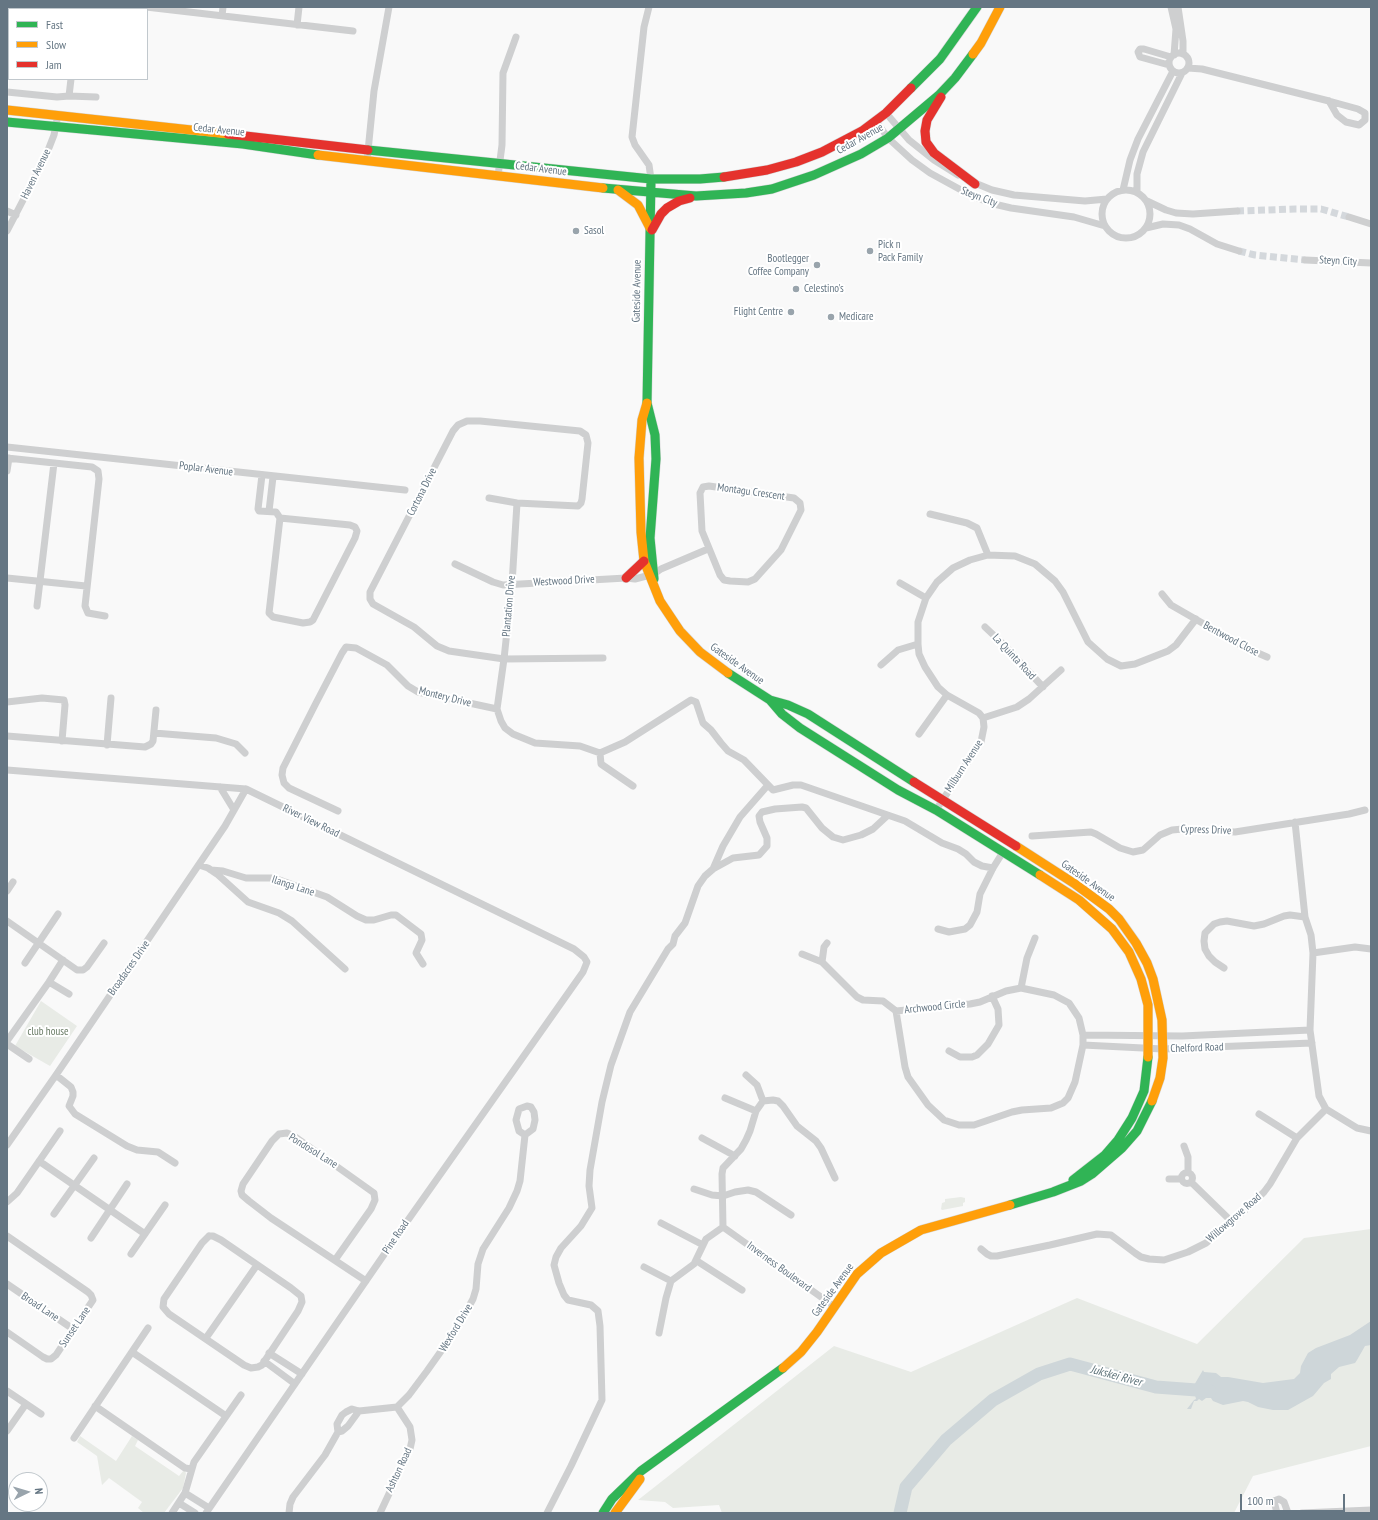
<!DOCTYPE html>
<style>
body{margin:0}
#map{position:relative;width:1378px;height:1520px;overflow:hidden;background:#f9f9f9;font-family:"PT Sans Narrow",sans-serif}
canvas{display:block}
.frame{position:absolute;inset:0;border:8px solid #657683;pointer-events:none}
.legend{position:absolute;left:8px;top:8px;width:140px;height:72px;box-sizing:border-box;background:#fff;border:1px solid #c1c8cd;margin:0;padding:5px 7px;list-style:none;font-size:12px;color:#657683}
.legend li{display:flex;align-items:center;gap:8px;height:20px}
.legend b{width:20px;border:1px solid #c1c8cd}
.north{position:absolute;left:8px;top:1472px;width:40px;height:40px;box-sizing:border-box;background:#fff;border:1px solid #c1c8cd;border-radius:50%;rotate:85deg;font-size:11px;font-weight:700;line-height:16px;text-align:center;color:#657683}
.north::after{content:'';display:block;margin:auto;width:14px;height:18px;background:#99a4ac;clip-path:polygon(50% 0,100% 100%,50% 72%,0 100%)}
.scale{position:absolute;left:1240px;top:1494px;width:105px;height:18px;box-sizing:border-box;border:2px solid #657683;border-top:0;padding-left:5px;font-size:12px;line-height:14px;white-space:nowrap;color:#657683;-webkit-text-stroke:3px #fff;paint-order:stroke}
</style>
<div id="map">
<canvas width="1378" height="1520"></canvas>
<div class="frame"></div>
<ul class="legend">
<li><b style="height:5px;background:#30b455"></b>Fast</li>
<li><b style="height:5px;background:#ff9f0a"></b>Slow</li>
<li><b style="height:5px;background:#e5322d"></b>Jam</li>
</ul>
<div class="north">N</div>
<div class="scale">100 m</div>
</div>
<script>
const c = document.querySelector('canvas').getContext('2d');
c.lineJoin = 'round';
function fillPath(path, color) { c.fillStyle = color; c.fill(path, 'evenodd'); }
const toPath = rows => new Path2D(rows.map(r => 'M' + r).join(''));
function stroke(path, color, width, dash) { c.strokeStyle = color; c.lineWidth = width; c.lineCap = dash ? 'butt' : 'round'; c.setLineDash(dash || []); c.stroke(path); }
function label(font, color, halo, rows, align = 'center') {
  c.font = font + ' "PT Sans Narrow",sans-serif'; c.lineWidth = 4; c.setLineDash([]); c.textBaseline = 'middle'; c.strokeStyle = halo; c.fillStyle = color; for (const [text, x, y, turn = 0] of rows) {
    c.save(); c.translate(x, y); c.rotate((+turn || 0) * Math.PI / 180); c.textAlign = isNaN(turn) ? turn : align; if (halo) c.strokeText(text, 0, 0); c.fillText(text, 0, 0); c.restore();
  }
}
fillPath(toPath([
 [41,1001,77,1026,50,1066,15,1046],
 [961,1197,965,1198,965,1202,963,1203,963,1206,942,1210,941,1209,942,1203,945,1202,945,1199],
 [1371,1229,1371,1446,1253,1476,1234,1513,722,1513,719,1505,673,1508,665,1502,638,1500,834,1346,911,1372,1077,1298,1197,1344,1304,1238],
 [80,1436,116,1461,132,1436,138,1440,135,1446,179,1476,184,1470,186,1473,183,1488,164,1513,144,1513,138,1508,142,1502,109,1478,102,1485,97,1456,77,1442]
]), '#e8ebe6');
fillPath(toPath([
 [1371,1321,1371,1345,1365,1346,1357,1360,1355,1363,1339,1367,1331,1374,1331,1379,1324,1383,1313,1396,1288,1410,1273,1410,1258,1407,1248,1402,1243,1401,1223,1405,1213,1401,1211,1398,1206,1398,1202,1401,1199,1399,1197,1401,1194,1401,1191,1409,1187,1409,1194,1400,1196,1399,1195,1395,1190,1392,1203,1370,1204,1372,1216,1373,1221,1377,1228,1377,1263,1383,1294,1379,1300,1373,1301,1366,1308,1353,1316,1348,1350,1335]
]), '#ced6d9');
stroke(toPath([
 [900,1513,906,1487,946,1440,993,1400,1039,1374,1070,1364,1156,1387,1210,1391]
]), '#ced6d9', 13);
stroke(toPath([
 [1237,211,1295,209,1321,209,1349,217],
 [1239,251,1255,255,1305,260]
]), '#d4d8dc', 7, [7, 3.5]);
const fast = toPath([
 [911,88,940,59,977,7],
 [7,122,243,144,318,155],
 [368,150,651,179,700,179,724,177],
 [651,179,647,403,655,435,656,459,650,538,654,579],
 [603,188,696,196,746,193,772,189,814,175,861,154,888,138,939,95,955,78,973,54],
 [728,673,770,700,782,714,800,728,898,790,936,810,1040,875],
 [770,700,788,705,808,714,914,782],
 [1073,1180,1105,1155,1118,1140,1132,1118,1144,1091,1148,1057],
 [1010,1205,1053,1192,1081,1181,1092,1174,1122,1148,1137,1131,1152,1101],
 [603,1513,612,1499,641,1471,783,1368]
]);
const slow = toPath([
 [973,54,981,43,1000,7],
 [7,110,228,134],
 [318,155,603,188],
 [618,190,638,205,650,228],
 [647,403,642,420,639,458,641,532,644,561,660,601,680,631,700,652,728,673],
 [1016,846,1075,884,1109,909,1119,919,1136,943,1147,963,1153,979,1162,1020,1163,1058,1160,1078,1152,1101],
 [1040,875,1079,900,1112,929,1129,952,1141,979,1148,1005,1148,1057],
 [783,1368,801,1352,817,1332,857,1274,881,1253,921,1230,1010,1205],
 [615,1513,640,1479]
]);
const jam = toPath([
 [941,97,927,120,925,131,926,142,934,153,975,184],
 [228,134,368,150],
 [724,177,767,170,796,162,822,152,862,131,886,113,911,88],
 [652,230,661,214,667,208,679,201,690,198],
 [626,578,644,561],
 [914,782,1016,846]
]);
stroke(fast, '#d5d6d7', 10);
stroke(slow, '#d5d6d7', 10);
stroke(jam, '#d5d6d7', 10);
stroke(toPath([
 [146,7,353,31],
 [649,7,644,27,632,137,635,145,649,165,651,179],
 [1171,7,1176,29,1174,55],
 [1178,7,1183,41,1183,54],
 [78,9,78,7],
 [222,16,223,7],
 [297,25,299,7],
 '1169 63a10 10 0 1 1 20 0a10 10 0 1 1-20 0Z',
 [1169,65,1140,57,1138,52,1140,49,1144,49,1171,57],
 [1188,68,1202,69,1329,101,1358,109,1365,113,1365,120,1359,125,1346,122,1337,115,1329,101],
 [7,92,57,97,69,96,96,97],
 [69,96,71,79],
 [886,113,909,140,934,160,958,175],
 [876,121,888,138,912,160,930,173,972,196,994,204,1011,208,1074,217,1105,226],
 [367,161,374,91,389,7],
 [498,176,502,145,503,73,516,37],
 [970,181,992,190,1014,195,1085,201,1107,199],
 '1102 214a24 24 0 1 1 48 0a24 24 0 1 1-48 0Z',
 [1123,190,1130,160,1138,139,1173,71],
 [1137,192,1137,174,1143,152,1182,73],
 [1147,201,1166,210,1176,213,1193,214,1237,211],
 [7,211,16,215],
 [1349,217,1371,224],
 [1146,228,1163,224,1179,225,1190,229,1217,244,1239,251],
 [7,231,45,158,54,135,58,115],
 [1305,260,1371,263],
 [7,447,405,490],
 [7,458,92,467,98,471,99,479,85,606,88,613,105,616],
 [7,471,9,458],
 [262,475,258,509,259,511,276,512,280,518,269,613,273,617,303,623,310,622,313,620,355,538,357,531,355,527,350,525,280,518],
 [709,486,794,498,800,503,801,510,781,550,755,579,748,582,730,581,724,580,720,575,702,531,700,493,703,487,709,486],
 [489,498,517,503,578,506,581,503,582,499,588,443,586,435,580,431,480,421,467,421,458,425,453,431,370,592,370,599,373,604,414,627,437,646,449,651,504,659,603,658],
 [517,503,512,584,504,659,497,709,501,721,505,728,513,734,535,743,580,746,600,753,625,742,691,700,696,702,703,723,711,730,721,743,728,751,744,760,773,790,793,785,801,785,905,821,942,843,958,849,966,854,974,862,982,866,993,868],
 [269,511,273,477],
 [930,514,967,523,977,528,988,555],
 [455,564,493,582,503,585,626,578,635,579,654,574,661,569,708,549],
 [7,578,86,586],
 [900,583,926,598],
 [1162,594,1171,605,1244,647,1267,657],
 [37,606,54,463],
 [985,627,1003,644,1043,687],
 [881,665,898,650,918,644],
 [7,702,42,698,64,700,65,705,62,741],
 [983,718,1017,707,1029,699,1061,670],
 [154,733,216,738,236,744,245,753],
 [919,734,947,695],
 [7,736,145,747,151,744,153,741,156,710],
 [107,745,111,698],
 [600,753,601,764,633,786],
 [7,770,246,789,574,949,584,957,587,962,583,972,401,1230,206,1513],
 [220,787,234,810],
 [936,810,981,742,984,727,983,718,979,713,947,695,938,687,925,667,919,654,918,644,918,622,926,598,937,582,953,568,970,560,988,555,1015,556,1035,564,1055,581,1063,592,1088,642,1107,659,1121,666,1135,664,1168,651,1176,645,1196,619],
 [338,811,289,788,284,783,282,775,283,768,315,705,342,653,346,647,356,648,387,665,408,686,418,692,497,709],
 [1295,822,1305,917,1311,935,1313,953,1310,1030,1319,1096,1326,1109,1357,1128,1371,1131],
 [1032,836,1091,832,1096,834,1120,848,1133,852,1143,850,1160,835,1172,830,1183,829,1235,832,1349,814,1365,810],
 [199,865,208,868,217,874,248,902,279,913,292,921,345,969],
 [713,869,723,846,740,817,768,785],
 [211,870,223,871,246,878,274,878,327,897,357,916,366,920,374,920,391,915,396,915,421,934,422,940,416,953,423,964],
 [7,891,13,882],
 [7,921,77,970,83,970,87,967,104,943],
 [938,929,949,932,965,929,970,925,977,912,980,894,993,868,1003,852],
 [1313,953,1355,947,1371,949],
 [802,954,822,962,857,997,863,1000,883,1001,896,1011],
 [822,962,824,947,827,943],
 [25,963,58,914],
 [1224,968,1215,962,1209,956,1205,949,1204,941,1205,933,1214,924,1220,922,1227,921,1254,926,1264,924,1284,916,1290,915,1305,917],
 [49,982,69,994],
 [1021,988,1054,995,1069,1003,1079,1018,1083,1035,1083,1045,1075,1082,1068,1098,1063,1103,1051,1108,1022,1110,1012,1112,974,1125,959,1125,944,1120,928,1105,908,1077,905,1067,896,1011,970,1004,980,1002,1006,991,1021,988],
 [1021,988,1027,958,1035,938],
 [1083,1035,1182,1036,1310,1030],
 [7,1041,49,982,63,960],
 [7,1044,29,1059],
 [1083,1045,1163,1049,1312,1043],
 [949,1051,960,1057,972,1057,977,1055,988,1044,999,1025,998,1009,992,996],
 [56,1075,71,1087,73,1092,73,1096,69,1106,75,1114,127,1146,137,1150,158,1152,175,1163],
 [746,1075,757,1085,763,1101],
 [725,1098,756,1111],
 [763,1101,773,1100,778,1101,783,1106,797,1126,816,1141,821,1148,835,1178],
 [527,1106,531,1107,534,1112,535,1120,533,1129,525,1135,519,1131,516,1120,519,1109,527,1106],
 [1259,1114,1297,1138],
 [702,1138,735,1156],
 [7,1145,56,1075,225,826,246,789],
 [1184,1146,1188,1157,1188,1172],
 [39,1161,145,1234],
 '1181.5 1178a5.5 5.5 0 1 1 11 0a5.5 5.5 0 1 1-11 0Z',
 [1169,1179,1181,1179],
 [1191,1182,1231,1221],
 [694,1189,712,1195,723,1196,735,1192,748,1190,756,1192,791,1215],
 [7,1202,17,1193,60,1131],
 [54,1214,94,1158],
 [661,1223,703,1245],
 [723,1227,722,1174,723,1168,741,1149,746,1140,750,1131,756,1111,763,1101],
 [723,1227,835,1307],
 [7,1236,88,1292,91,1295,93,1300,56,1355,51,1359,47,1359,43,1357,7,1332],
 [209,1236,213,1236,221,1240,291,1288,301,1296,302,1302,298,1311,262,1365,258,1367,251,1368,244,1365,169,1314,163,1307,164,1299,202,1243,209,1236],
 [91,1238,127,1184],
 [981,1249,987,1254,991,1256,997,1256,1050,1245,1097,1234,1111,1235,1135,1253,1141,1257,1149,1259,1164,1260,1188,1252,1206,1243,1251,1205,1264,1192,1270,1184,1297,1138,1326,1109],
 [131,1254,165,1205],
 [335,1260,371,1209,375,1200,374,1193,294,1136,287,1133,279,1134,272,1141,243,1184,241,1191,242,1195,249,1201,271,1218,366,1281],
 [697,1261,742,1290],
 [644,1267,671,1281],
 [7,1284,73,1329],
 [659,1333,666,1298,671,1281,694,1264,706,1239,723,1227],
 [206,1338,257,1265],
 [132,1352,226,1416],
 [269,1353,302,1374],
 [264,1361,295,1384],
 [7,1391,41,1414],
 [95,1406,185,1468,191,1469],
 [7,1431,26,1404],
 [338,1432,342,1431,348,1426,359,1411],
 [74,1438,148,1328],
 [185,1493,209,1508],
 [179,1503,195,1513],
 [172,1513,185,1493,194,1462,241,1395],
 [289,1513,290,1504,293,1497,325,1455,338,1432,337,1424,342,1415,346,1412,352,1409,359,1411,397,1407,409,1395,427,1371,456,1330,473,1299,476,1289,478,1264,483,1249,509,1208,517,1191,520,1181,525,1135],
 [380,1513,410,1449,412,1440,410,1427,397,1407],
 [547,1513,571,1466,602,1400,600,1326,598,1311,591,1305,568,1300,564,1295,559,1283,554,1265,556,1257,561,1248,581,1226,592,1208,589,1186,590,1170,602,1102,611,1065,630,1012,668,949,673,944,675,936,685,923,698,886,705,876,713,869,733,858,759,855,767,846,767,838,760,822,759,816,762,812,775,809,802,807,806,808,822,828,833,837,843,840,861,835,873,829,887,816],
 [1277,1513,1274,1501,1279,1499,1284,1502,1288,1513],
 [1302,1513,1371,1510]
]), '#cecfd0', 7);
stroke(fast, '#30b455', 9);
stroke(slow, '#ff9f0a', 9);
stroke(jam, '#e5322d', 9);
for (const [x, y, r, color] of [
 [576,231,4,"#99a4ac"],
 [870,251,4,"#99a4ac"],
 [817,265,4,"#99a4ac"],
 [796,289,4,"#99a4ac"],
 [791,312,4,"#99a4ac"],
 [831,317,4,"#99a4ac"]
]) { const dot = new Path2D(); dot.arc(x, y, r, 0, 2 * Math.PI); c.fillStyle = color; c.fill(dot); stroke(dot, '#fff', 1.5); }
label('11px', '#657683', '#fff', [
 ["Cedar Avenue",219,130,6],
 ["Cedar Avenue",860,139,-29],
 ["Cedar Avenue",541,169,7],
 ["Haven Avenue",36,174,-64],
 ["Steyn City",979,197,21],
 ["Steyn City",1338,261,3],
 ["Gateside Avenue",637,291,-89],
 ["Poplar Avenue",206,469,7],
 ["Cortona Drive",422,492,-63],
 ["Montagu Crescent",751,492,8],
 ["Westwood Drive",564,581,-3],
 ["Plantation Drive",509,606,-85],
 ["Bentwood Close",1231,639,28],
 ["La Quinta Road",1014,657,47],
 ["Gateside Avenue",737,664,35],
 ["Montery Drive",445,697,14],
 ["Milburn Avenue",964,766,-57],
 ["River View Road",311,821,26],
 ["Cypress Drive",1206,830,2],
 ["Gateside Avenue",1088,881,35],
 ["Ilanga Lane",293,886,18],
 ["Broadacres Drive",129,968,-55],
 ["Archwood Circle",935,1007,-6],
 ["Chelford Road",1197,1048,-2],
 ["Pondosol Lane",313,1151,32],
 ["Willowgrove Road",1234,1218,-41],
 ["Pine Road",396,1237,-56],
 ["Inverness Boulevard",779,1267,36],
 ["Gateside Avenue",833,1290,-54],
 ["Broad Lane",40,1307,34],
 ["Sunset Lane",75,1327,-56],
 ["Wexford Drive",456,1328,-59],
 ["Ashton Road",399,1470,-65]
]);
label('11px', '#657683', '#fff', [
 ["Sasol",584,231],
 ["Pick n",878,245],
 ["Pack Family",878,258],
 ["Bootlegger",809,259,"right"],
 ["Coffee Company",809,272,"right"],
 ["Celestino's",804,289],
 ["Flight Centre",783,312,"right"],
 ["Medicare",839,317]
], 'left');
label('11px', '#687a64', '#fff', [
 ["club house",48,1032]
]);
label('italic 12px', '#60757c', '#fff', [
 ["Jukskei River",1116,1376,15]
]);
</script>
